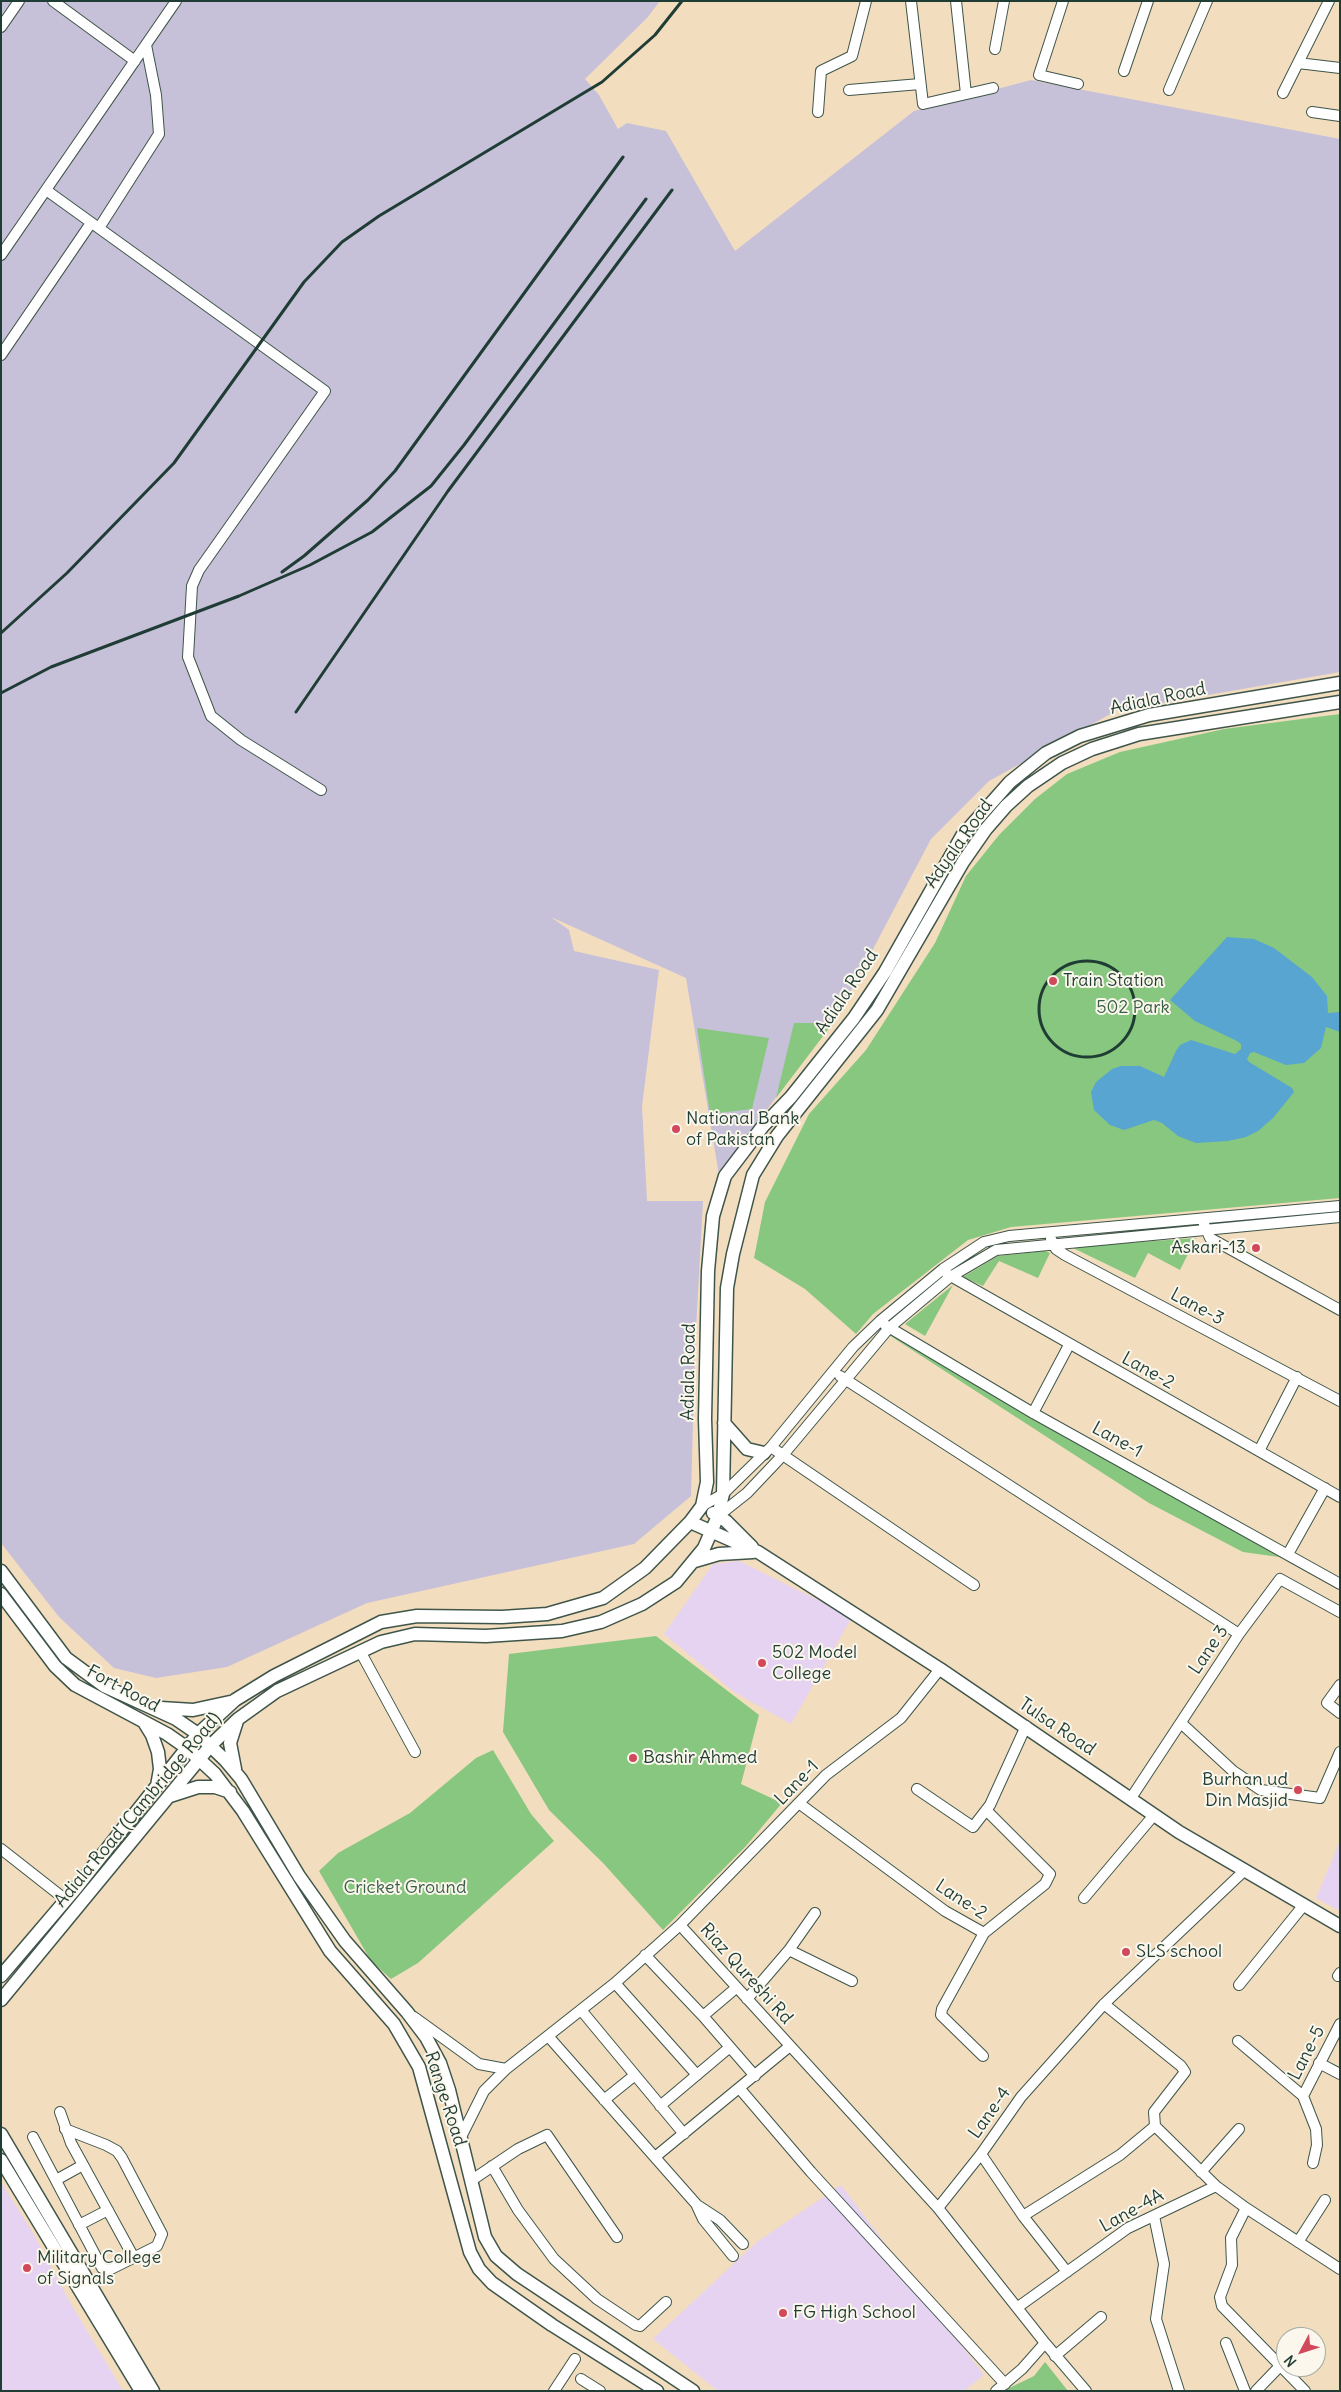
<!DOCTYPE html>
<style>
body{margin:0}
#map{position:relative;width:1341px;height:2392px;overflow:hidden;background:#f3ddbf;font-family:Delius,sans-serif}
canvas{display:block}
.frame{position:absolute;inset:0;border:2px solid #1f3d34;pointer-events:none}
.north{position:absolute;left:1276px;top:2327px;width:50px;height:50px;box-sizing:border-box;background:#fbf7ec;border:1px solid #a3ada2;border-radius:50%;rotate:230deg;font-size:14px;font-weight:700;line-height:20px;text-align:center;color:#1f3d34}
.north::after{content:'';display:block;margin:auto;width:18px;height:22px;background:#d1495b;clip-path:polygon(50% 0,100% 100%,50% 72%,0 100%)}
</style>
<div id="map">
<canvas width="1341" height="2392"></canvas>
<div class="frame"></div>
<div class="north">N</div>
</div>
<script>
const c = document.querySelector('canvas').getContext('2d');
c.lineJoin = 'round';
function fillPath(path, color) { c.fillStyle = color; c.fill(path, 'evenodd'); }
const toPath = rows => new Path2D(rows.map(r => 'M' + r).join(''));
function stroke(path, color, width, dash) { c.strokeStyle = color; c.lineWidth = width; c.lineCap = dash ? 'butt' : 'round'; c.setLineDash(dash || []); c.stroke(path); }
function label(font, color, halo, rows, align = 'center') {
  c.font = font + ' Delius,sans-serif'; c.lineWidth = 4; c.setLineDash([]); c.textBaseline = 'middle'; c.strokeStyle = halo; c.fillStyle = color; for (const [text, x, y, turn = 0] of rows) {
    c.save(); c.translate(x, y); c.rotate((+turn || 0) * Math.PI / 180); c.textAlign = isNaN(turn) ? turn : align; if (halo) c.strokeText(text, 0, 0); c.fillText(text, 0, 0); c.restore();
  }
}
fillPath(toPath([
 [739,1561,852,1617,791,1724,734,1692,664,1634,713,1564],
 [1340,1841,1340,1911,1316,1898],
 [1,2182,33,2233,71,2304,123,2391,1,2391],
 [841,2185,984,2375,964,2391,718,2391,653,2339,757,2242]
]), '#e5d3f1');
fillPath(toPath([
 [1,1,660,1,647,18,585,79,599,95,618,129,627,123,666,131,735,251,914,111,1031,80,1340,139,1340,672,1116,711,989,781,931,839,843,1006,719,1175,686,978,551,917,569,930,574,951,659,970,642,1106,647,1201,703,1201,695,1348,691,1496,634,1544,367,1603,227,1667,156,1678,114,1668,59,1617,1,1543]
]), '#c7c0d9');
fillPath(toPath([
 [1340,714,1340,1198,1011,1227,968,1240,873,1314,856,1334,805,1289,754,1258,765,1202,809,1114,866,1050,935,943,966,876,999,835,1035,799,1067,774,1120,752,1224,729],
 [794,1023,833,1023,776,1098],
 [697,1028,769,1038,752,1109,710,1114],
 [1196,1238,1180,1270,1148,1253,1135,1278,1071,1247],
 [1045,1251,1050,1253,1038,1278,999,1261,983,1286,963,1277,998,1256],
 [953,1285,925,1336,905,1324],
 [892,1334,1279,1557,1243,1552,1149,1503,889,1335],
 [656,1636,759,1715,741,1784,782,1803,746,1846,663,1930,604,1864,549,1810,503,1732,509,1654],
 [493,1750,531,1814,554,1841,418,1963,391,1979,371,1961,319,1871,338,1853,410,1813,476,1758],
 [1045,2362,1068,2391,1003,2391,1034,2376]
]), '#88c77f');
fillPath(toPath([
 [1227,937,1254,939,1274,948,1312,977,1327,996,1328,1013,1340,1012,1340,1032,1326,1027,1321,1048,1304,1063,1286,1065,1254,1052,1250,1053,1247,1059,1249,1062,1292,1088,1294,1092,1273,1118,1258,1131,1246,1137,1228,1141,1196,1143,1178,1136,1162,1123,1154,1120,1124,1130,1110,1125,1094,1110,1091,1092,1096,1082,1112,1069,1121,1066,1140,1066,1164,1077,1176,1051,1180,1045,1191,1040,1235,1054,1241,1049,1241,1044,1237,1041,1195,1021,1170,1000]
]), '#57a5d0');
const minor = toPath([
 [53,1,135,61],
 [911,1,923,104,993,88],
 [956,1,966,94],
 [1063,1,1039,75,1078,84],
 [1,27,19,1],
 [995,49,1004,1],
 [1298,63,1340,68],
 [1124,71,1148,1],
 [849,90,920,84],
 [1169,90,1207,1],
 [1283,93,1329,1],
 [818,112,821,71,852,56,866,1],
 [1312,112,1340,116],
 [46,190,325,391,199,570,192,586,188,657,211,716,241,740,321,790],
 [99,228,159,134,156,95,146,45],
 [1,255,176,1],
 [1,355,91,223],
 [1204,1224,1210,1238,1340,1310],
 [1051,1239,1056,1249,1065,1255,1340,1401],
 [947,1274,1340,1497],
 [885,1325,1033,1413,1340,1584],
 [840,1376,1239,1634],
 [1033,1413,1069,1345],
 [771,1447,974,1585],
 [1259,1451,1297,1377],
 [702,1506,723,1494,771,1447,853,1347,880,1321,943,1269,984,1242,1009,1236,1340,1206],
 [718,1516,747,1493,783,1455,889,1328,950,1277,996,1250,1340,1217],
 [1288,1554,1325,1488],
 [360,1651,415,1752],
 [1340,1685,1327,1703,1340,1713],
 [1181,1723,1233,1771,1261,1790,1320,1798,1340,1752],
 [917,1789,973,1827,990,1805,1026,1726],
 [1131,1798,1239,1634,1280,1579,1340,1612],
 [800,1804,945,1911,984,1933,1045,1884,1050,1874,986,1810],
 [1,1849,66,1900],
 [1084,1898,1154,1815],
 [680,1925,826,1775,901,1718,940,1669],
 [789,1950,852,1981],
 [645,1955,703,2016,755,2076],
 [1338,1976,1340,1973],
 [615,1983,697,2075],
 [1239,1985,1303,1906],
 [747,1999,789,1950,815,1913],
 [581,2010,684,2134],
 [703,2016,736,1988],
 [414,2017,479,2064,506,2069],
 [548,2036,697,2205,720,2220,743,2244],
 [1238,2041,1303,2096,1316,2129,1317,2145,1313,2163],
 [983,2056,941,2015,942,2009,984,1933],
 [1319,2063,1340,2074],
 [740,2089,811,2172,1005,2384],
 [1303,2096,1340,2024],
 [604,2100,635,2075],
 [660,2106,730,2047],
 [60,2112,71,2143,134,2258],
 [1155,2126,1216,2186,1246,2208,1340,2269],
 [33,2137,102,2268,109,2270,157,2246,162,2234,122,2158,117,2151,106,2145,65,2129],
 [460,2139,484,2091,506,2069,615,1983,680,1925,938,2208],
 [981,2154,1023,2216,1067,2272],
 [655,2157,790,2046],
 [492,2166,518,2210,554,2259,597,2299,636,2325,640,2326,666,2302],
 [1201,2172,1239,2129],
 [56,2180,83,2165],
 [472,2180,518,2149,547,2135,617,2237],
 [697,2206,703,2219,733,2256],
 [1246,2208,1231,2238,1232,2265,1220,2297,1222,2306,1305,2391],
 [1023,2216,1120,2155,1155,2126,1154,2112,1185,2072,1181,2066,1104,2004],
 [1154,2216,1164,2264,1156,2319,1179,2391],
 [79,2225,108,2210],
 [1298,2242,1325,2200],
 [1018,2307,1128,2228,1216,2186],
 [1045,2343,1086,2391],
 [1226,2343,1245,2391],
 [1055,2356,1101,2317],
 [581,2379,600,2391],
 [554,2391,575,2359],
 [996,2391,1022,2369,1045,2343,938,2208,981,2154,1021,2097,1104,2004,1245,1870],
 [1256,2391,1280,2366]
]);
const major = toPath([
 [724,1423,747,1449,764,1453],
 [713,1513,726,1521,752,1547],
 [690,1522,758,1552,940,1669,1179,1832,1340,1926],
 [695,1561,719,1554,753,1552],
 [1,1571,66,1658,104,1686,176,1719,198,1734,225,1760,241,1779,299,1876,345,1941,407,2012,426,2037,440,2063,449,2090,485,2237,496,2256,517,2274,693,2391],
 [1,1594,55,1666,75,1685,167,1734,187,1748,215,1774,243,1811,330,1951,394,2024,419,2067,470,2252,479,2269,492,2283,552,2325,657,2391],
 [161,1708,193,1710,230,1702],
 [144,1722,152,1735,158,1752,160,1769,157,1786],
 [235,1769,230,1743,237,1721],
 [170,1796,198,1787,215,1787,230,1792],
 [1,1976,76,1888,198,1734,235,1700,274,1676,381,1622,417,1616,502,1617,547,1614,603,1598,645,1568,690,1522,702,1506,707,1482,705,1419,708,1271,713,1216,725,1176,763,1126,791,1097,854,1018,885,972,962,836,1010,782,1046,753,1080,736,1149,715,1340,683],
 [1,2000,211,1745,238,1719,277,1691,381,1642,415,1634,486,1636,562,1631,601,1622,642,1604,676,1582,704,1548,718,1516,723,1494,727,1288,733,1254,753,1175,777,1136,877,1010,963,862,986,829,1006,806,1028,786,1062,763,1092,749,1139,734,1340,702],
 [1,2134,153,2391],
 [1,2160,141,2391]
]);
stroke(minor, '#3f5549', 12);
stroke(major, '#3f5549', 15);
stroke(minor, '#fff', 10);
stroke(major, '#fff', 12);
stroke(toPath([
 [282,572,304,556,368,500,395,471,623,157],
 [1,633,67,573,174,463,304,282,342,242,379,216,602,82,655,35,682,1],
 [1,693,51,667,239,596,310,565,372,532,431,486,464,445,646,199],
 [296,712,448,491,672,190],
 '1039 1009a48 48 0 1 1 96 0a48 48 0 1 1-96 0Z'
]), '#1f3d34', 3);
for (const [x, y, r, color] of [
 [1053,981,5,"#d1495b"],
 [676,1129,5,"#d1495b"],
 [1256,1248,5,"#d1495b"],
 [762,1663,5,"#d1495b"],
 [633,1758,5,"#d1495b"],
 [1298,1790,5,"#d1495b"],
 [1126,1952,5,"#d1495b"],
 [27,2268,5,"#d1495b"],
 [783,2313,5,"#d1495b"]
]) { const dot = new Path2D(); dot.arc(x, y, r, 0, 2 * Math.PI); c.fillStyle = color; c.fill(dot); stroke(dot, '#fbf7ec', 2); }
label('18px', '#1f3d34', '#fbf7ec', [
 ["Adiala Road",1158,699,-12],
 ["Adyala Road",959,844,-55],
 ["Adiala Road",847,992,-56],
 ["Lane-3",1197,1307,28],
 ["Lane-2",1148,1371,29],
 ["Adiala Road",689,1372,-89],
 ["Lane-1",1117,1440,29],
 ["Lane 3",1209,1650,-56],
 ["Fort Road",123,1689,28],
 ["Tulsa Road",1057,1727,34],
 ["Lane-1",797,1783,-46],
 ["Adiala Road (Cambridge Road)",138,1810,-50],
 ["Lane-2",961,1900,33],
 ["Riaz Qureshi Rd",746,1974,48],
 ["Lane-5",1307,2053,-63],
 ["Range Road",445,2099,72],
 ["Lane-4",990,2113,-55],
 ["Lane-4A",1132,2211,-29]
]);
label('18px', '#1f3d34', '#fbf7ec', [
 ["Train Station",1063,981],
 ["National Bank",686,1119],
 ["of Pakistan",686,1140],
 ["Askari-13",1246,1248,"right"],
 ["502 Model",772,1653],
 ["College",772,1674],
 ["Bashir Ahmed",643,1758],
 ["Burhan ud",1288,1780,"right"],
 ["Din Masjid",1288,1801,"right"],
 ["SLS school",1136,1952],
 ["Military College",37,2258],
 ["of Signals",37,2279],
 ["FG High School",793,2313]
], 'left');
label('18px', '#396047', '#fbf7ec', [
 ["502 Park",1133,1008],
 ["Cricket Ground",405,1888]
]);
</script>
